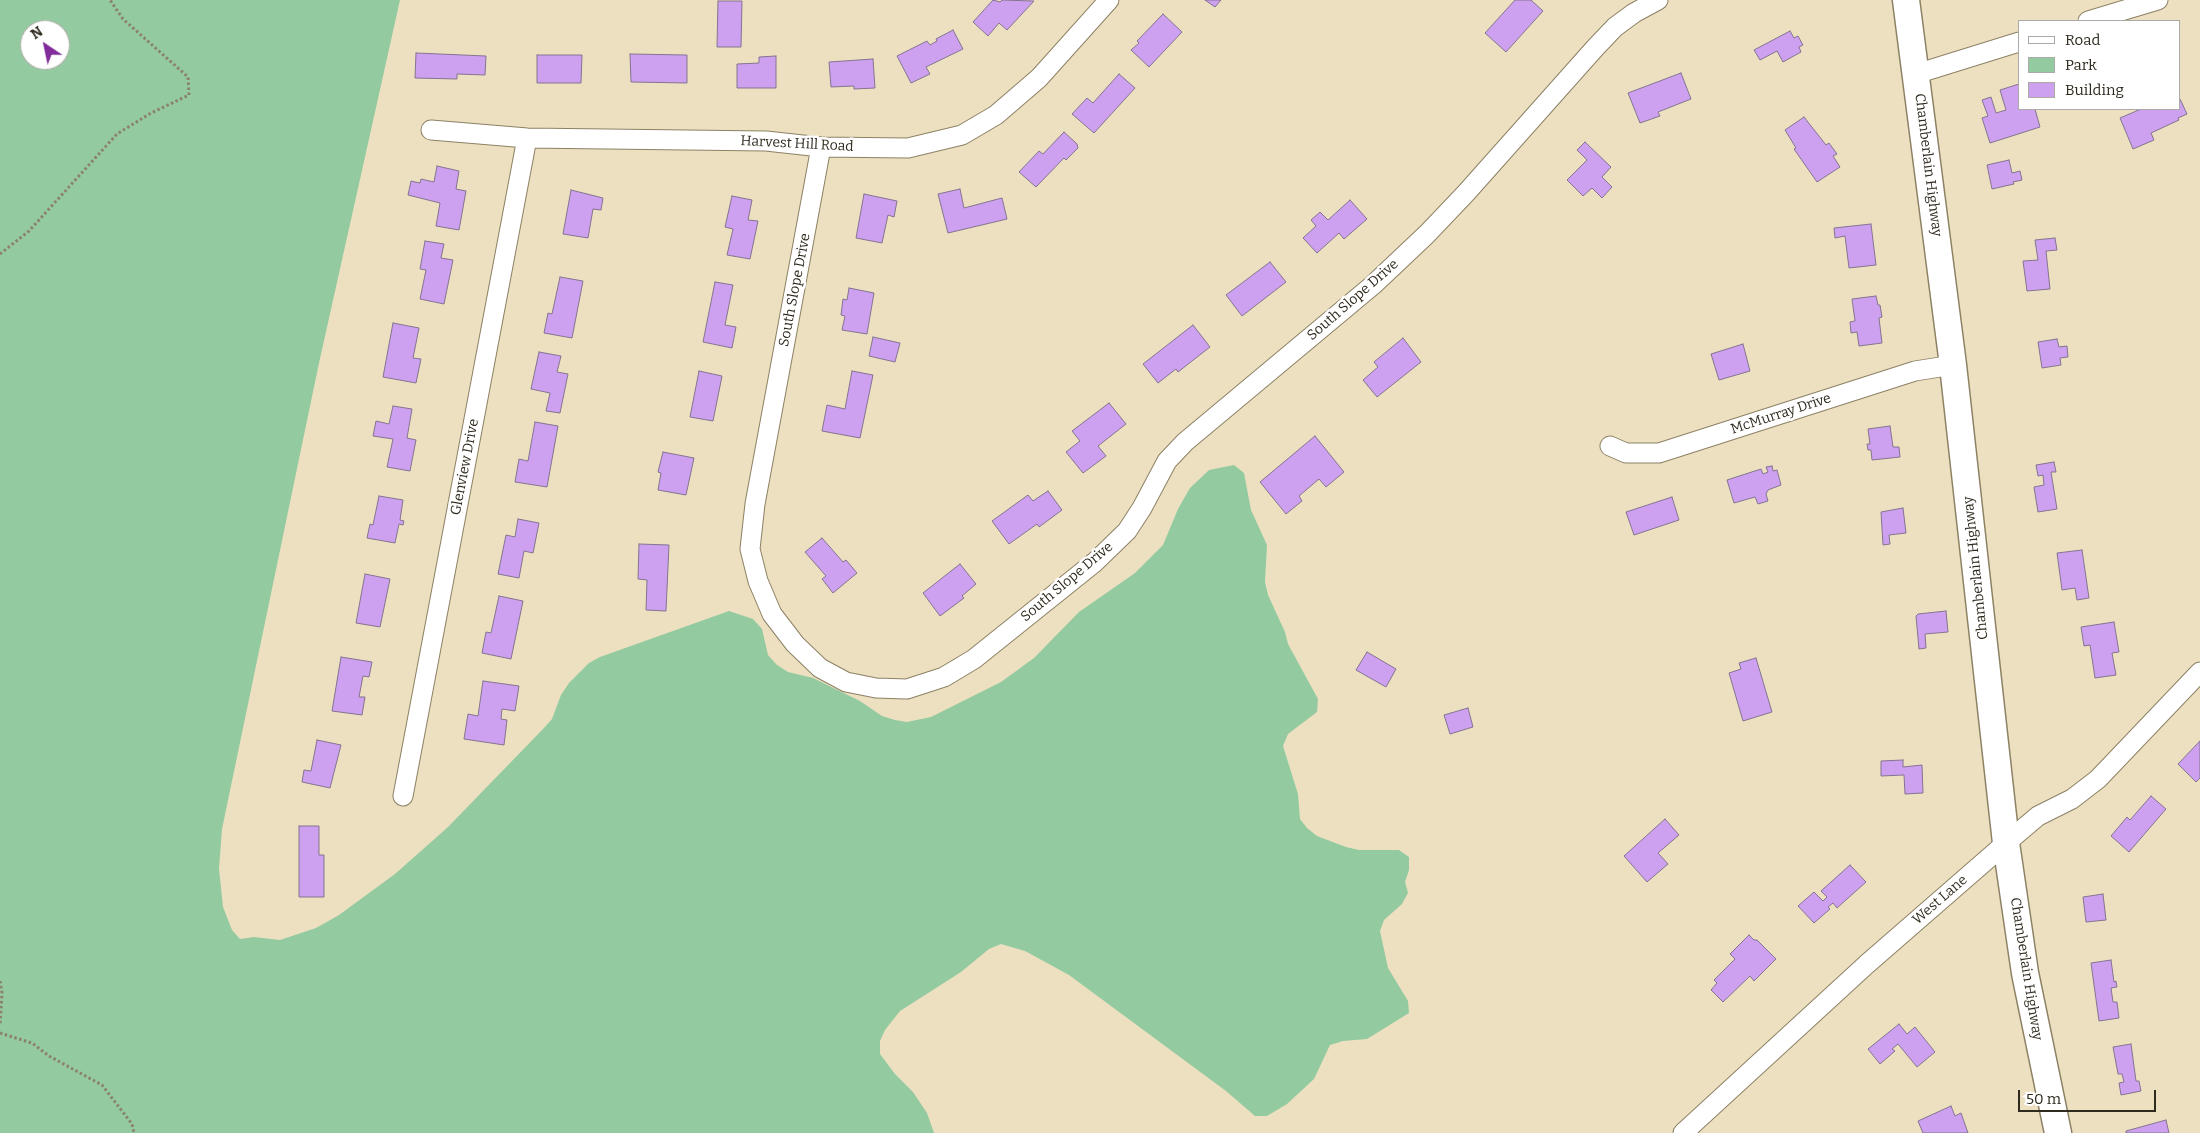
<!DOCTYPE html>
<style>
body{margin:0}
#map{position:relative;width:2200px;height:1133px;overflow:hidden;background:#ece0c1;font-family:Bitter,serif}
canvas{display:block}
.legend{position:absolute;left:2018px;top:20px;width:162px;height:90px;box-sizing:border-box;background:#fff;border:1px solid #acaaa5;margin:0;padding:6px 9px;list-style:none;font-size:15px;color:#2f2a1e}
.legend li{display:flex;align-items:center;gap:10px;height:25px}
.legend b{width:25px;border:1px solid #acaaa5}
.north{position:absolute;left:20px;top:20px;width:50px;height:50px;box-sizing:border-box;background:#fff;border:1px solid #acaaa5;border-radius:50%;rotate:326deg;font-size:14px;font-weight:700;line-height:20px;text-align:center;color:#2f2a1e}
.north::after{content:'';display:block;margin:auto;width:18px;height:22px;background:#802c9b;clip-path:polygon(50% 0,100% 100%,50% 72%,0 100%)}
.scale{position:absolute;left:2018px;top:1090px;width:138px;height:22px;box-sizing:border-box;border:2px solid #2f2a1e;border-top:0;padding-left:6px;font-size:15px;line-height:18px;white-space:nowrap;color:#2f2a1e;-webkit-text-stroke:4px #fff;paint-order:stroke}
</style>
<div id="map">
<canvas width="2200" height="1133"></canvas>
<ul class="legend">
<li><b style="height:6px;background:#fff"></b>Road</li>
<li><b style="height:14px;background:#94caa0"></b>Park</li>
<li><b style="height:14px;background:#cda0f0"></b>Building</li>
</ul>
<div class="north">N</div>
<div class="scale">50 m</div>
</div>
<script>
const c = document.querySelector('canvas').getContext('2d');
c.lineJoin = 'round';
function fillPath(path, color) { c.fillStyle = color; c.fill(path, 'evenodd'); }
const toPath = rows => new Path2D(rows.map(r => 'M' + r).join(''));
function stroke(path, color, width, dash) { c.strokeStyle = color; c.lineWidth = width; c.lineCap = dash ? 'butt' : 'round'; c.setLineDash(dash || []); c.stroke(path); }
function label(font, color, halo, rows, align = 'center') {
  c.font = font + ' Bitter,serif'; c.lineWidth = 5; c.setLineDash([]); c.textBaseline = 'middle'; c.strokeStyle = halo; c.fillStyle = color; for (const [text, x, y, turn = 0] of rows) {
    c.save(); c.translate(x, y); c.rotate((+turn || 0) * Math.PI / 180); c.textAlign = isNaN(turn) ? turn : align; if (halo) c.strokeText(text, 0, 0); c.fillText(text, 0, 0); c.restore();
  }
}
fillPath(toPath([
 [0,0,400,0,319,363,222,829,219,869,223,907,232,930,240,939,254,937,280,940,316,928,339,915,395,874,448,827,543,729,552,719,561,695,569,683,589,663,600,657,729,611,753,619,762,629,768,655,777,665,788,672,813,678,860,701,882,716,895,720,907,722,931,717,1001,682,1034,658,1079,612,1135,573,1163,545,1178,509,1190,488,1209,470,1234,465,1244,473,1251,510,1267,545,1265,582,1268,595,1285,632,1288,644,1318,699,1317,712,1288,734,1283,746,1298,794,1300,819,1307,828,1317,836,1346,847,1359,850,1399,850,1409,857,1409,870,1405,882,1408,893,1402,904,1384,920,1380,931,1388,968,1408,1001,1409,1013,1367,1039,1343,1041,1330,1045,1314,1079,1287,1104,1267,1116,1255,1116,1226,1091,1069,975,1025,951,1001,944,989,949,961,972,900,1011,885,1030,880,1041,880,1054,895,1074,913,1092,927,1113,934,1133,0,1133],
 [30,30,60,30,60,60,30,60]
]), '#94caa0');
const building = toPath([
 [993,0,1000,2,1002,0,1034,1,1007,30,999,23,988,36,973,22,993,0],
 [1205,0,1221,0,1215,7,1205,0],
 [1515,0,1531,0,1543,11,1506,52,1485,33,1515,0],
 [718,1,742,1,741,47,717,47,718,1],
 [1163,14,1182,32,1149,67,1131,50,1139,43,1137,41,1163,14],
 [953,30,963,49,926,67,930,74,911,83,897,56,927,41,930,45,937,41,936,39,953,30],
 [1790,31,1794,38,1798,36,1803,45,1799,47,1801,52,1783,62,1777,51,1760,60,1754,50,1790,31],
 [416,53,486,56,485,75,457,74,457,79,415,78,416,53],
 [630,54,687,55,687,83,631,82,630,54],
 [537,55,582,55,581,83,537,83,537,55],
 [776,56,776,88,737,88,737,64,759,63,759,57,776,56],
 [873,59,875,88,854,89,854,86,831,87,829,62,873,59],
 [1681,73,1691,99,1658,112,1660,116,1640,123,1628,93,1681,73],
 [1119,74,1135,88,1094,133,1072,114,1087,98,1093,103,1119,74],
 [2019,84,2019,109,2035,109,2040,127,1990,143,1982,118,1988,116,1982,100,1991,97,1996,113,2006,110,2000,90,2019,84],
 [2179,99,2180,99,2187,114,2178,118,2179,120,2151,133,2154,140,2133,149,2120,118,2141,109,2179,109,2179,99],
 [1804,117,1826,145,1829,143,1837,154,1833,156,1840,167,1817,182,1794,149,1796,148,1785,130,1804,117],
 [1064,132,1077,144,1078,148,1066,160,1064,158,1036,187,1019,172,1039,151,1043,154,1064,132],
 [1585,142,1611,167,1602,177,1612,187,1602,198,1592,188,1583,196,1567,180,1587,160,1577,150,1585,142],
 [2009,160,2012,173,2020,171,2022,180,2013,182,2014,184,1992,189,1987,165,2009,160],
 [437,166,459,171,456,189,466,191,459,230,436,226,440,203,408,195,411,181,420,183,421,179,434,182,437,166],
 [960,189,964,208,1002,198,1007,219,948,233,938,194,960,189],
 [571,190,603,198,601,210,593,209,588,238,563,234,571,190],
 [864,194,897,201,894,217,888,215,882,243,856,238,864,194],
 [732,196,752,200,748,220,758,221,750,259,727,255,733,229,725,227,732,196],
 [1350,200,1367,219,1344,239,1339,233,1317,253,1303,238,1316,226,1311,220,1320,212,1328,220,1350,200],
 [1871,224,1876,265,1849,268,1845,236,1835,238,1834,228,1871,224],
 [2055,238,2057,250,2046,251,2050,289,2027,291,2023,261,2038,260,2035,240,2055,238],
 [425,241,444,244,441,258,453,260,444,304,420,299,426,270,420,269,425,241],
 [1270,262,1286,282,1242,316,1226,295,1270,262],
 [560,277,583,281,572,338,544,333,548,313,552,314,560,277],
 [715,282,733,285,725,325,736,327,732,348,703,342,715,282],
 [849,288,874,293,867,334,842,330,845,316,841,315,843,299,847,300,849,288],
 [1876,296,1878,305,1880,305,1882,317,1879,318,1882,343,1859,346,1857,332,1851,333,1850,322,1855,321,1852,299,1876,296],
 [393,323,419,328,413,358,421,359,416,383,383,377,393,323],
 [1193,325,1210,347,1178,372,1176,369,1158,383,1143,364,1193,325],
 [873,337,900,343,895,362,869,356,873,337],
 [1403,338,1421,362,1377,397,1363,380,1378,367,1374,362,1403,338],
 [2057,339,2059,347,2067,346,2068,357,2060,358,2061,365,2042,368,2038,342,2057,339],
 [1743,344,1750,371,1719,380,1711,354,1743,344],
 [539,352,561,356,557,372,568,374,560,413,546,411,550,393,531,389,539,352],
 [699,371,722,376,713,421,690,417,699,371],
 [852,371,873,375,860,438,822,431,827,405,845,409,852,371],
 [1109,403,1126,424,1098,446,1106,456,1083,473,1066,452,1080,441,1072,431,1109,403],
 [393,406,412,409,407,438,416,440,410,471,387,467,393,439,373,436,376,421,389,424,393,406],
 [535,422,558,426,547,487,515,482,519,459,528,461,535,422],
 [1890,426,1893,447,1899,447,1900,457,1872,460,1871,450,1868,450,1867,444,1870,444,1868,429,1890,426],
 [1315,436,1344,472,1326,487,1319,479,1299,496,1302,501,1286,514,1260,482,1315,436],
 [663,452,694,458,686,495,658,490,661,473,658,472,663,452],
 [2054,462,2056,472,2051,472,2057,509,2038,512,2034,487,2044,485,2043,475,2038,476,2036,465,2054,462],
 [1772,466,1773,471,1777,470,1781,485,1768,490,1766,494,1768,501,1758,504,1755,497,1734,503,1727,480,1761,469,1763,474,1768,472,1766,467,1772,466],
 [1048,491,1062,510,1039,527,1037,524,1009,544,992,521,1028,495,1033,501,1048,491],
 [379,496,403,500,400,520,404,521,403,525,399,524,395,543,367,538,370,524,373,525,379,496],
 [1672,497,1679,520,1634,535,1626,512,1672,497],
 [1903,508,1906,533,1889,535,1890,544,1883,545,1881,512,1903,508],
 [518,519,539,523,533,553,524,551,519,578,498,574,506,535,515,537,518,519],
 [822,538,843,562,846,560,857,573,833,593,822,579,826,576,805,552,822,538],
 [639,544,669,545,666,611,646,610,647,580,638,579,639,544],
 [2082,550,2089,598,2077,600,2075,588,2062,590,2057,553,2082,550],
 [960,564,976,584,962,596,964,598,940,616,923,593,960,564],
 [365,574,390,579,380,627,356,623,365,574],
 [499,596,523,601,511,659,482,653,486,632,491,633,499,596],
 [1946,611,1948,632,1925,634,1926,648,1919,649,1916,616,1918,614,1946,611],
 [2114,622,2119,652,2112,653,2116,675,2095,678,2090,645,2084,646,2081,627,2114,622],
 [1367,652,1396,669,1386,687,1356,670,1367,652],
 [341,657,372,662,369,677,363,676,359,697,365,697,362,715,332,711,341,657],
 [1756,658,1772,712,1743,721,1729,673,1741,669,1739,663,1756,658],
 [483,681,519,686,515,711,502,709,501,719,507,720,504,745,464,739,468,714,478,716,483,681],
 [1468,708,1473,727,1450,734,1444,715,1468,708],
 [317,740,341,745,330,788,302,782,304,770,311,771,317,740],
 [2200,741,2200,778,2196,782,2178,764,2200,741],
 [1903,760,1903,767,1922,765,1923,793,1905,794,1904,775,1881,776,1881,761,1903,760],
 [2151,796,2166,809,2129,852,2111,836,2127,817,2130,820,2151,796],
 [1665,819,1679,835,1658,853,1668,864,1647,882,1624,856,1665,819],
 [299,826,319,826,319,855,324,855,324,897,299,897,299,826],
 [1850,865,1866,882,1837,908,1833,903,1828,907,1830,909,1814,923,1798,906,1814,892,1823,901,1827,897,1821,891,1850,865],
 [2103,894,2106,920,2086,922,2083,897,2103,894],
 [1749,935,1754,940,1757,940,1776,959,1754,981,1750,976,1723,1002,1711,990,1717,983,1714,980,1735,959,1730,954,1749,935],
 [2111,960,2114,982,2116,981,2117,987,2111,988,2113,1002,2117,1002,2119,1018,2099,1021,2091,963,2111,960],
 [1899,1024,1907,1034,1915,1027,1935,1052,1917,1067,1898,1044,1892,1049,1895,1051,1880,1064,1868,1049,1899,1024],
 [2131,1044,2136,1081,2139,1081,2141,1091,2121,1095,2119,1083,2124,1082,2122,1074,2118,1074,2113,1047,2131,1044],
 [1951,1106,1955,1116,1961,1113,1968,1133,1923,1133,1918,1121,1951,1106],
 [2166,1120,2169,1133,2126,1133,2126,1131,2166,1120]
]);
fillPath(building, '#cda0f0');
stroke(building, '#83748f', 1);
const street = toPath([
 [2088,21,2158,0],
 [1916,74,2019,42],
 [431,130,527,138,766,141,821,147,908,148,962,135,996,115,1039,78,1109,0],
 [821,147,755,504,750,549,758,581,772,614,795,644,820,668,846,682,876,688,907,689,944,677,974,659,1095,562,1127,531,1142,508,1167,461,1185,442,1373,285,1427,234,1466,193,1595,48,1615,27,1634,13,1658,0],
 [1610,446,1626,453,1659,453,1915,371,1953,365],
 [403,796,527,138],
 [1683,1133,1867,964,2006,843,2038,816,2072,799,2098,779,2200,672]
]);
const secondary = toPath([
 [1906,0,1953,365,2006,843,2025,973,2058,1133]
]);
stroke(street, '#8d8165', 21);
stroke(secondary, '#8d8165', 29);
stroke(toPath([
 [0,254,29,231,117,134,151,113,189,95,188,77,123,19,110,0],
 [0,981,2,993,0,1025],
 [0,1033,32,1043,49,1056,102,1085,132,1124,134,1133]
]), '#8a826d', 3, [2.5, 2.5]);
stroke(street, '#fff', 19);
stroke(secondary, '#fff', 26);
label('14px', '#2f2a1e', '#fff', [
 ["Harvest Hill Road",797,144,3],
 ["Chamberlain Highway",1928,165,83],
 ["South Slope Drive",795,290,-79],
 ["South Slope Drive",1353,300,-41],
 ["McMurray Drive",1781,414,-18],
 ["Glenview Drive",465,467,-79],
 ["Chamberlain Highway",1976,568,-96],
 ["South Slope Drive",1067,582,-40],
 ["West Lane",1940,900,-41],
 ["Chamberlain Highway",2026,969,81]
]);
</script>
